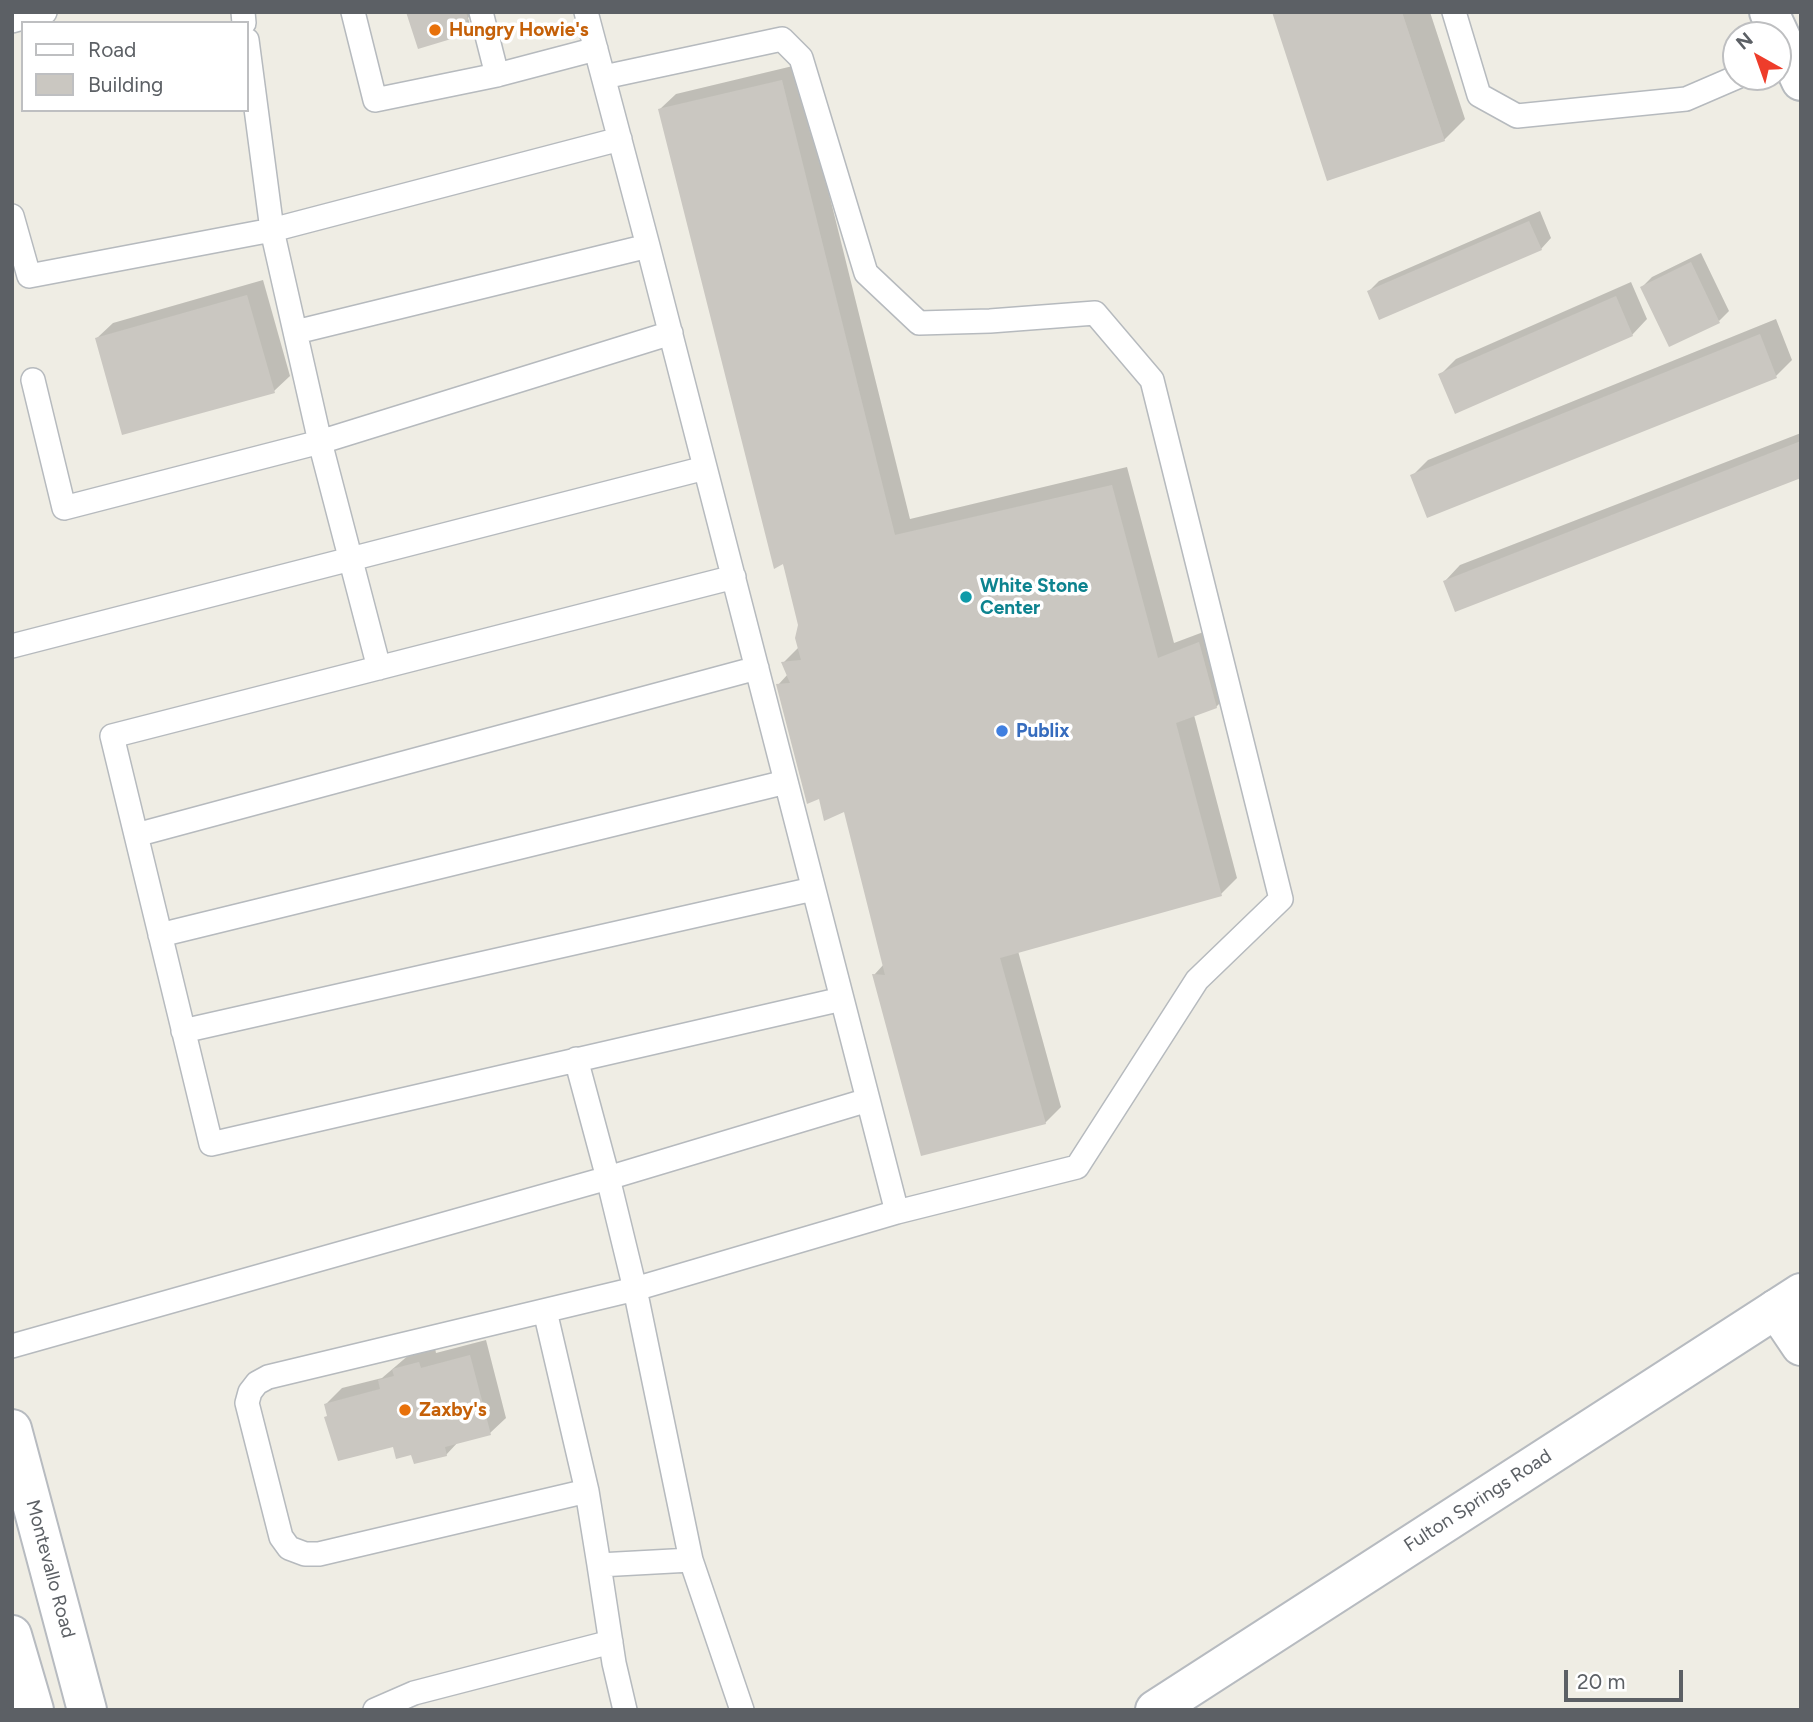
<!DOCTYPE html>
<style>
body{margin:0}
#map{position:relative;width:1813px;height:1722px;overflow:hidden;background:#efede4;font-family:Figtree,sans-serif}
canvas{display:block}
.frame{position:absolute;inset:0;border:14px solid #5c6065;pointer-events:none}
.legend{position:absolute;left:21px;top:21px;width:228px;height:91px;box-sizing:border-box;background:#fff;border:2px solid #bebfc1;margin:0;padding:9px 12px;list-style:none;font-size:21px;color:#5c6065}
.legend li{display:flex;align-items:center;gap:14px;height:35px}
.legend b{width:35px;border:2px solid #bebfc1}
.north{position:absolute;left:1722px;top:21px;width:70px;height:70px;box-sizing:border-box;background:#fff;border:2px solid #bebfc1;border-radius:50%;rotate:320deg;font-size:19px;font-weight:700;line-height:28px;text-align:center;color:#5c6065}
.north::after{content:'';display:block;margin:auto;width:24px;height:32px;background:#ee3d2b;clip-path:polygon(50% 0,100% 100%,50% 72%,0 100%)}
.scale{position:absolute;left:1564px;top:1670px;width:119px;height:32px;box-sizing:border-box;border:4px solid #5c6065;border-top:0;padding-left:9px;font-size:21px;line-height:24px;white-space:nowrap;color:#5c6065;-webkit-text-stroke:5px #fff;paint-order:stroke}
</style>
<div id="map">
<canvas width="1813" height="1722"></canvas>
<div class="frame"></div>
<ul class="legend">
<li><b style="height:9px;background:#fff"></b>Road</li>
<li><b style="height:19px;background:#cac7c1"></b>Building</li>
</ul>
<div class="north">N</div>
<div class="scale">20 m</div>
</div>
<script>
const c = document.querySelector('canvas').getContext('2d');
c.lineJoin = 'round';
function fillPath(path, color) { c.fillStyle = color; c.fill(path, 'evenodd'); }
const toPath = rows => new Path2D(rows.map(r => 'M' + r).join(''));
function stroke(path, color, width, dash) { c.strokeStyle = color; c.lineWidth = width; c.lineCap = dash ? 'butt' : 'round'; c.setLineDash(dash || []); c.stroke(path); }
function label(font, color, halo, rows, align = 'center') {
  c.font = font + ' Figtree,sans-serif'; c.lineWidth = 7; c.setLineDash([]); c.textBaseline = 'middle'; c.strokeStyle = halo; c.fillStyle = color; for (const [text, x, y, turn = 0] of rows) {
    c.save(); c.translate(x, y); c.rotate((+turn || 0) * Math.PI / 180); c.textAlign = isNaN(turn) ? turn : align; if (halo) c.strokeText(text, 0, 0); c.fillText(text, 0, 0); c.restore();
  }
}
fillPath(toPath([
 [408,12,474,12,468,18,470,24,460,35],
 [1273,12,1430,12,1465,119,1444,140],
 [797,65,910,519,1127,467,1174,643,1214,628,1232,691,1216,707,1194,715,1237,878,1221,894,1018,951,1061,1107,1045,1123,874,975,884,964,845,809,820,797,778,685,788,674,783,663,799,647,800,625,660,109,676,94],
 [1540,211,1551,238,1541,249,1369,291,1379,281],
 [1701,253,1729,311,1719,321,1642,287,1652,277],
 [263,280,290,376,274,391,97,338,113,323],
 [1631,282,1647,319,1632,335,1440,375,1456,359],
 [1776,319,1792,360,1776,376,1428,516,1412,476,1428,460],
 [1801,433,1801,477,1445,581,1460,565],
 [486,1340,506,1418,490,1433,459,1441,446,1455,395,1445,329,1415,326,1404,342,1388,382,1378,410,1354,435,1348,436,1353]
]), '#0003');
fillPath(toPath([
 [406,12,466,12,468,20,457,24,461,36,418,49],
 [1272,12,1402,12,1445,141,1327,181],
 [782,80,895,535,1112,485,1158,658,1199,642,1217,708,1176,723,1222,896,1000,958,1046,1124,921,1156,872,974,885,975,844,812,824,821,819,799,807,804,776,684,790,683,781,662,801,660,795,638,798,625,783,564,774,569,658,109],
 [1529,221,1542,250,1379,320,1367,291],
 [1691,262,1720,323,1669,347,1640,287],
 [247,295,275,393,122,435,95,338],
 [1616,296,1633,336,1455,414,1438,374],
 [1760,334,1777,378,1427,518,1410,475],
 [1801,441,1801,478,1455,612,1443,581],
 [470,1355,491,1435,445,1447,447,1456,414,1464,411,1455,396,1459,393,1447,338,1461,324,1417,327,1416,324,1404,380,1389,378,1380,394,1376,392,1369,419,1362,421,1368]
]), '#cac7c1');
const lane = toPath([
 [243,12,244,23],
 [353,12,375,100,497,75,596,49],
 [481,12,497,75],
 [586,12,648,246,897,1212],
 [1454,12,1479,95,1517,116,1686,99,1737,77],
 [12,21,45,12],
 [12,216,29,276,272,230,247,40],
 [296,332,648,246],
 [33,380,64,508,320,442,671,333],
 [734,577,112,736,211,1144,842,999],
 [12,646,705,468],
 [379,668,320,442,272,230,620,139],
 [136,835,757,668],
 [160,935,786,782],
 [183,1031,813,889],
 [576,1059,608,1178,868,1100],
 [545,1311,587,1491,599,1565,691,1560],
 [12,1346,608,1178,635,1289,691,1560,742,1710],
 [587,1491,319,1554,305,1554,289,1548,281,1537,247,1403,250,1392,257,1383,268,1377,635,1289,897,1212,1077,1167,1197,980,1281,899,1152,380,1095,313,990,321,919,323,866,273,801,58,782,39,604,77],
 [599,1565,614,1663,625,1710],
 [375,1710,414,1693,611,1642]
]);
const street = toPath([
 [1769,12,1801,81],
 [1776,1309,1801,1346]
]);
const secondary = toPath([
 [12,1429,87,1710],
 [12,1635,34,1710],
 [1155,1710,1801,1293]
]);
stroke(lane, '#b6babe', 26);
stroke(street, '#b6babe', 42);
stroke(secondary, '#b7bbc0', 42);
stroke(lane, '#fff', 23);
stroke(street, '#fff', 38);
stroke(secondary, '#fff', 38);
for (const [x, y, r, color] of [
 [435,30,7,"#e8710a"],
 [966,597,7,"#0f9aa8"],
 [1002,731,7,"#3f7fe0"],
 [405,1410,7,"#e8710a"]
]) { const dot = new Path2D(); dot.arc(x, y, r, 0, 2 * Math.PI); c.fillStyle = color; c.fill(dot); stroke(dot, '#fff', 2.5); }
label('bold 19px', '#c56008', '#fff', [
 ["Hungry Howie's",449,30],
 ["Zaxby's",419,1410]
], 'left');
label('bold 19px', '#0d838f', '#fff', [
 ["White Stone",980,586],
 ["Center",980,608]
], 'left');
label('bold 19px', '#366cbe', '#fff', [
 ["Publix",1016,731]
], 'left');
label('19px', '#5c6065', '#fff', [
 ["Fulton Springs Road",1478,1501,-33],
 ["Montevallo Road",50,1569,75]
]);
</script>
